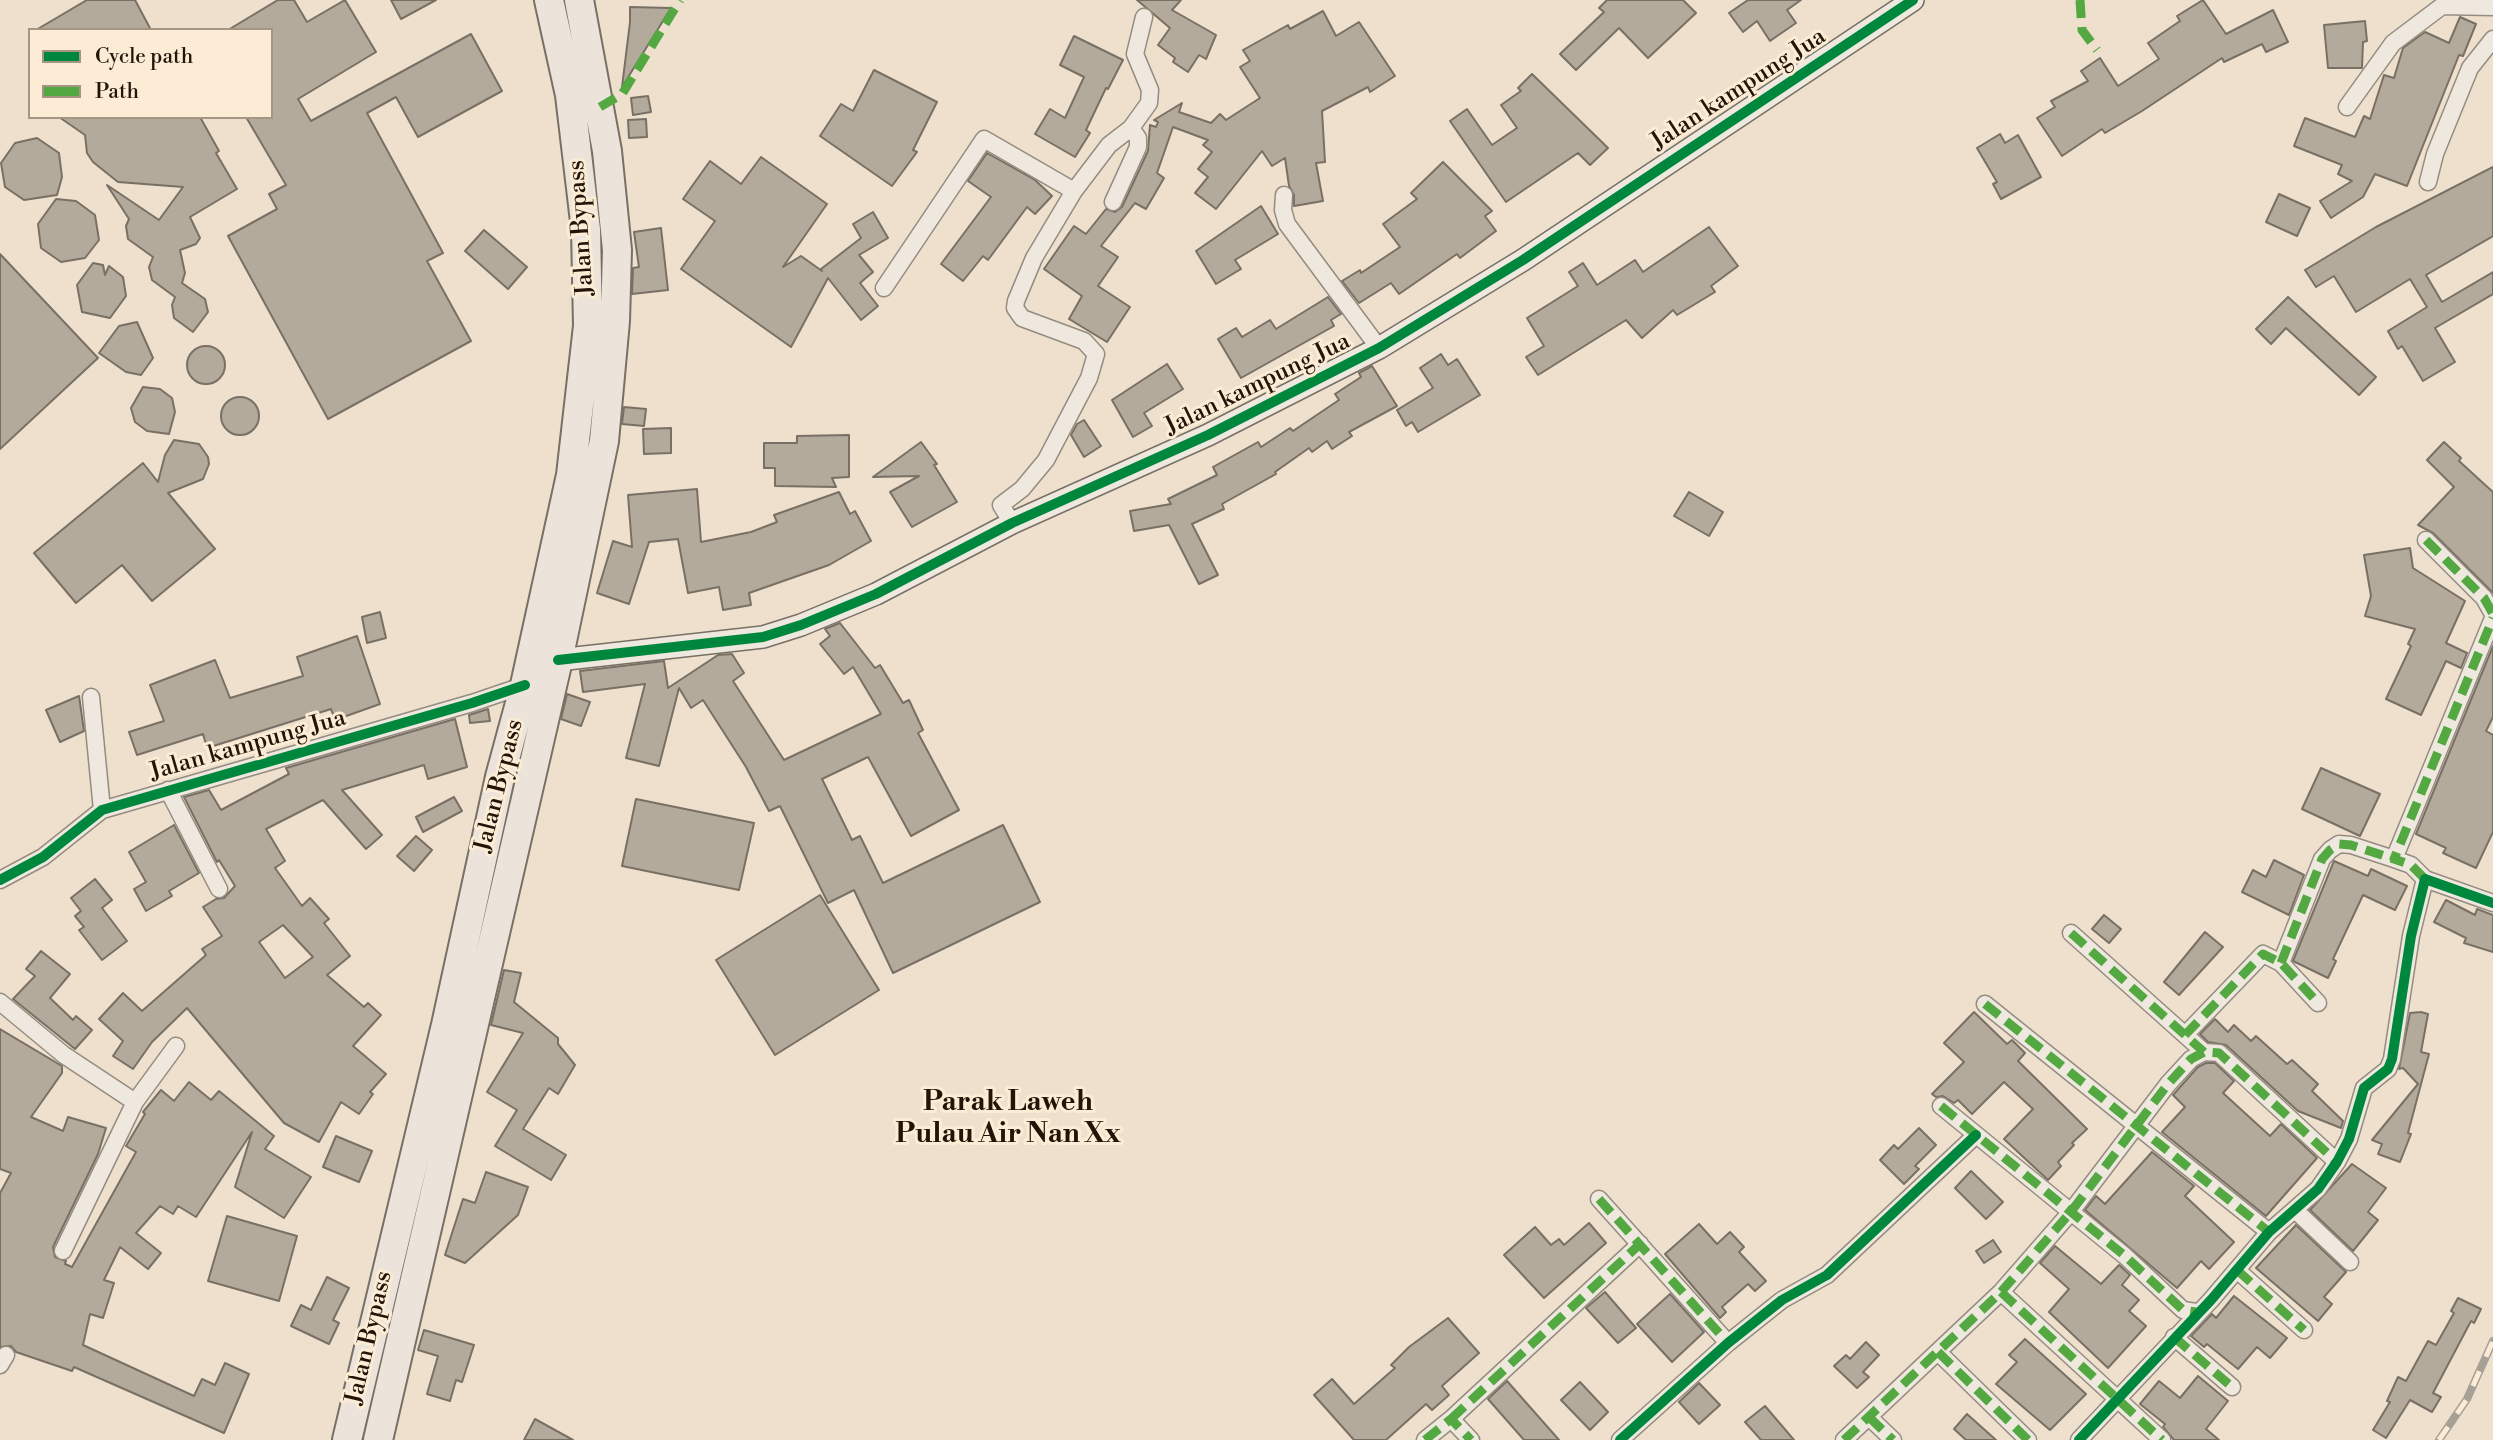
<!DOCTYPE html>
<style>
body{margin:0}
#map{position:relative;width:2493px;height:1440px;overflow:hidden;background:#eee0cc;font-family:"Libre Bodoni",serif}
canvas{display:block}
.legend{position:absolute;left:28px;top:28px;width:245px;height:91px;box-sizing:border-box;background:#fcecd5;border:2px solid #a59683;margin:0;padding:9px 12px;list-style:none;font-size:21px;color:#221408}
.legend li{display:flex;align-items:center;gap:14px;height:35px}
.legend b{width:35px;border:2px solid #a59683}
</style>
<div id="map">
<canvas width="2493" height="1440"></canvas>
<ul class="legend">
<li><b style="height:9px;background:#00873e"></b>Cycle path</li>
<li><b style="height:9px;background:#53a841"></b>Path</li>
</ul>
</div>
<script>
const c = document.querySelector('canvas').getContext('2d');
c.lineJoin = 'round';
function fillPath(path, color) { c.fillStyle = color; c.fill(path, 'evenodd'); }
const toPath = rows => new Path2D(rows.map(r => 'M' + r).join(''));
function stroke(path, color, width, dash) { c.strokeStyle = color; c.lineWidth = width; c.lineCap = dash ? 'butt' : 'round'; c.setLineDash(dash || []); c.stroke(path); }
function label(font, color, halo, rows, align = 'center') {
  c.font = font + ' "Libre Bodoni",serif'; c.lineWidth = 6; c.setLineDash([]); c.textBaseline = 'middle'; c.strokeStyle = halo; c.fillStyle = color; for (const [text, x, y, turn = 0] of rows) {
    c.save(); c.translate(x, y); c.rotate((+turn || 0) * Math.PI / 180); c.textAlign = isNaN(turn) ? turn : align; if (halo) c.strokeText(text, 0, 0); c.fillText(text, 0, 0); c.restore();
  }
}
const building = toPath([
 [87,0,135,0,151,30,36,30,87,0],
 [278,0,294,0,307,22,345,0,376,52,298,99,311,121,471,34,502,91,418,137,396,97,367,113,443,253,427,261,471,341,328,419,228,236,277,209,269,194,286,185,246,117,271,117,271,30,228,30,278,0],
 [391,0,436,0,401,19,391,0],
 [1137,0,1181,0,1172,10,1216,35,1206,59,1199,55,1188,72,1173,62,1175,58,1158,45,1170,28,1137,0],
 [1607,0,1683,0,1696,13,1648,58,1619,28,1576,70,1560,54,1604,12,1599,8,1607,0],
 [1748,0,1801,0,1787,10,1796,23,1770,41,1757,21,1743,32,1729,13,1748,0],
 [2203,0,2226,34,2273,10,2288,42,2266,52,2262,44,2224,62,2222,58,2142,111,2105,133,2102,129,2062,156,2037,118,2055,107,2051,101,2088,81,2081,71,2100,58,2118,86,2159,59,2148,43,2180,21,2177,16,2203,0],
 [630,7,671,8,622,87,630,22,630,7],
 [1323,11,1336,36,1359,22,1395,76,1370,92,1368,87,1322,111,1325,162,1316,163,1323,201,1294,206,1294,195,1289,186,1285,158,1272,166,1262,151,1216,209,1195,193,1208,177,1198,169,1212,152,1203,145,1208,140,1173,127,1157,173,1164,178,1146,209,1135,203,1101,246,1118,257,1098,286,1130,307,1107,342,1069,319,1082,296,1044,269,1074,226,1086,234,1106,209,1115,212,1122,207,1148,151,1150,125,1156,127,1158,122,1154,120,1182,103,1179,112,1211,123,1220,114,1226,120,1260,98,1240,67,1250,61,1243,50,1288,25,1290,29,1323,11],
 [2460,17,2476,24,2463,56,2459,55,2407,186,2375,174,2363,197,2331,218,2320,201,2352,181,2338,174,2342,165,2294,146,2305,118,2355,137,2364,116,2370,119,2384,75,2394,78,2403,48,2425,32,2449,43,2460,17],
 [2365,21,2367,41,2363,42,2362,68,2328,68,2324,25,2365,21],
 [1074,36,1123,60,1108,89,1106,88,1086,130,1090,133,1075,157,1035,134,1050,109,1065,118,1084,77,1060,65,1074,36],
 [874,70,937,102,913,150,917,152,892,186,820,136,841,104,853,111,874,70],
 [1532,74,1608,148,1590,165,1578,153,1506,202,1450,121,1467,109,1492,145,1517,128,1501,105,1521,91,1518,88,1532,74],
 [648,96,651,112,633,115,631,98,648,96],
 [59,117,200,117,219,151,216,153,237,189,190,217,200,238,196,244,180,250,185,273,182,283,205,299,208,312,193,332,174,318,172,305,175,297,152,280,149,267,153,257,128,239,126,226,129,219,107,185,159,220,183,187,118,182,93,162,87,153,85,135,59,117],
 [646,119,647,137,629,138,628,120,646,119],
 [2000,134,2005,143,2018,135,2041,177,2001,199,1993,184,1997,182,1977,148,2000,134],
 [37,138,59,153,62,177,57,195,24,200,5,187,1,163,15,143,37,138],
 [987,153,1035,180,1052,196,1035,214,1027,207,988,260,983,256,963,281,941,264,991,197,968,181,987,153],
 [761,157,827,204,783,267,801,256,822,271,821,269,861,238,853,224,873,212,888,238,859,255,873,272,860,283,878,306,861,320,828,278,791,347,681,269,715,221,683,199,690,189,710,161,741,184,761,157],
 [1443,162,1492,211,1485,216,1496,231,1460,258,1457,254,1399,294,1391,283,1359,303,1342,281,1360,270,1361,273,1400,247,1383,224,1417,199,1411,193,1443,162],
 [2493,167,2493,236,2426,275,2442,302,2493,272,2493,294,2435,328,2455,362,2423,381,2402,346,2398,349,2388,331,2427,307,2410,279,2356,312,2334,276,2316,287,2305,270,2376,227,2493,167],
 [2279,194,2310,208,2297,236,2266,222,2279,194],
 [56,199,76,201,95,215,99,240,85,258,61,262,41,248,38,224,56,199],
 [1261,206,1278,234,1235,260,1241,269,1216,284,1196,251,1261,206],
 [1709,227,1738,266,1711,286,1715,292,1677,315,1673,310,1642,338,1626,320,1538,375,1526,357,1544,346,1527,318,1578,286,1569,272,1583,263,1597,285,1635,260,1643,272,1709,227],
 [661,228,668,290,632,294,633,268,639,267,634,232,661,228],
 [484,230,527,267,508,289,465,251,484,230],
 [0,254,98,358,0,449,0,254],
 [93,263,103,265,105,275,109,266,123,277,126,296,110,318,82,312,77,285,93,263],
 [1328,297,1341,314,1331,320,1334,326,1241,378,1218,339,1236,328,1242,337,1270,320,1276,329,1328,297],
 [2288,297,2376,377,2359,395,2286,328,2271,344,2256,329,2288,297],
 [137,322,153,358,141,375,126,372,99,353,119,326,137,322],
 '187 365a19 19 0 1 1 38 0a19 19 0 1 1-38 0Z',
 [1441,354,1448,365,1457,359,1480,395,1418,432,1412,422,1406,426,1397,410,1433,388,1420,368,1441,354],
 [1167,364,1183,389,1144,413,1152,426,1133,437,1112,400,1167,364],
 [1372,366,1397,406,1349,432,1352,436,1332,449,1327,441,1312,452,1309,448,1275,472,1276,474,1222,504,1224,509,1192,524,1218,575,1199,584,1169,525,1134,531,1130,511,1171,504,1168,499,1217,475,1213,467,1258,442,1261,447,1290,428,1293,431,1339,400,1335,394,1361,377,1359,373,1372,366],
 [143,387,160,389,172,398,175,412,169,434,147,431,135,422,131,408,143,387],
 '221 416a19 19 0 1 1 38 0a19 19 0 1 1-38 0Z',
 [624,407,646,409,644,426,622,424,624,407],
 [1084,420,1101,446,1084,457,1071,435,1077,424,1084,420],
 [671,428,671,453,644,454,643,429,671,428],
 [849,435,849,477,832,478,836,487,775,486,775,468,764,468,764,443,797,443,797,436,849,435],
 [174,440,199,444,208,457,209,464,203,479,168,493,215,549,152,601,122,565,76,603,34,553,143,463,158,482,165,455,174,440],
 [921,442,937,464,934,465,957,502,912,527,890,492,919,476,873,477,921,442],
 [2444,442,2461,458,2459,461,2493,492,2493,593,2433,533,2418,525,2454,487,2427,460,2444,442],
 [697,489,701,542,751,532,777,522,774,515,839,492,850,514,855,511,871,541,829,565,749,593,751,605,723,610,719,587,688,593,678,539,649,542,629,604,597,593,613,541,632,547,628,495,697,489],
 [1689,492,1723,512,1709,536,1674,516,1689,492],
 [2410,548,2413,568,2465,601,2446,643,2467,653,2461,668,2446,661,2421,715,2386,699,2411,646,2408,644,2415,629,2365,616,2371,596,2364,555,2410,548],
 [380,612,386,638,367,643,362,617,380,612],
 [840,623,875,668,880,665,903,703,909,700,923,730,918,733,959,810,911,836,868,757,822,779,852,840,860,836,883,883,1003,825,1040,902,893,973,854,890,828,903,780,806,769,811,746,767,703,700,691,708,679,688,659,766,626,758,645,684,583,692,580,671,664,661,668,688,718,655,732,654,744,673,733,681,784,760,881,714,853,667,844,674,820,644,830,636,825,629,840,623],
 [357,636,380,704,335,720,331,709,207,748,203,734,137,755,129,732,164,721,150,685,215,660,230,698,303,676,297,657,357,636],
 [2493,646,2493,717,2486,731,2493,735,2493,832,2476,868,2443,853,2446,848,2416,834,2493,646],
 [567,694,590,702,581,726,561,719,567,694],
 [79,696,84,731,60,742,46,710,79,696],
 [488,709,490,721,470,723,469,715,488,709],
 [455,719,467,767,428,779,424,765,342,790,382,835,366,849,323,800,266,829,285,861,275,868,302,906,310,898,329,919,324,923,350,956,327,975,364,1007,368,1003,381,1015,353,1046,386,1074,370,1092,373,1094,359,1114,341,1102,319,1142,284,1123,187,1008,152,1042,133,1069,113,1056,123,1041,99,1019,123,993,142,1011,206,955,202,949,222,936,203,907,216,899,224,898,235,886,219,860,217,862,184,797,209,790,221,810,289,774,286,768,455,719],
 [283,925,313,957,285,978,259,942,283,925],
 [2321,768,2380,794,2360,836,2302,809,2321,768],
 [454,797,462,811,423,832,416,817,454,797],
 [636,799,754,823,739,890,622,866,636,799],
 [174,825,199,873,169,891,172,896,146,911,134,889,146,882,129,852,174,825],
 [416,836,432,850,414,871,397,856,416,836],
 [2274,860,2304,875,2289,915,2242,892,2253,870,2266,877,2274,860],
 [2334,861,2368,876,2371,869,2407,886,2395,910,2363,895,2333,959,2336,961,2328,978,2293,961,2334,861],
 [95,879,112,900,102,908,127,941,102,960,79,930,84,927,75,916,81,911,71,898,95,879],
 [820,895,879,990,775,1055,716,960,820,895],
 [2446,900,2475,915,2477,909,2493,915,2493,952,2464,943,2466,938,2434,922,2446,900],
 [2104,915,2121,929,2109,943,2092,929,2104,915],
 [2205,932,2223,947,2179,995,2164,982,2205,932],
 [41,951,70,974,50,998,73,1020,76,1016,92,1030,75,1049,13,999,35,976,26,969,41,951],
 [504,970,521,973,514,1002,558,1038,558,1044,575,1065,558,1094,549,1088,523,1129,566,1155,551,1180,495,1146,517,1110,487,1092,523,1033,491,1025,504,970],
 [1974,1012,2007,1044,2012,1040,2025,1053,2018,1061,2087,1129,2072,1143,2074,1145,2058,1162,2061,1166,2048,1180,2004,1139,2033,1109,2004,1082,1972,1114,1958,1100,1954,1103,1943,1096,1936,1097,1932,1094,1964,1062,1944,1043,1974,1012],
 [2421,1012,2428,1014,2421,1052,2429,1054,2408,1133,2411,1134,2400,1162,2378,1154,2382,1144,2372,1140,2418,1084,2403,1068,2399,1069,2410,1013,2421,1012],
 [2215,1019,2228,1032,2234,1025,2251,1041,2256,1036,2287,1064,2292,1060,2318,1084,2312,1091,2343,1121,2341,1128,2298,1111,2226,1045,2208,1042,2200,1034,2215,1019],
 [0,1029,62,1066,62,1073,31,1117,63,1131,68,1117,106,1128,98,1154,53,1247,55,1257,66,1261,65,1264,72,1267,136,1152,126,1146,145,1114,143,1112,161,1090,174,1101,189,1082,211,1100,219,1091,274,1136,265,1149,311,1177,284,1218,235,1187,252,1132,196,1217,178,1206,173,1214,160,1206,136,1233,161,1253,148,1269,120,1247,104,1280,114,1283,103,1318,90,1314,83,1345,194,1396,202,1379,215,1385,225,1363,249,1374,224,1433,74,1367,72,1371,16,1352,11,1346,0,1347,0,1193,11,1173,0,1169,0,1029],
 [2206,1063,2215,1063,2234,1081,2223,1093,2270,1136,2281,1124,2317,1158,2266,1216,2162,1132,2185,1107,2173,1095,2198,1067,2206,1063],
 [1919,1128,1936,1145,1915,1166,1919,1169,1904,1184,1880,1160,1894,1145,1898,1149,1919,1128],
 [336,1136,372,1151,359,1182,323,1167,336,1136],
 [2152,1152,2194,1186,2185,1196,2234,1242,2209,1269,2201,1261,2177,1288,2085,1210,2096,1196,2105,1204,2152,1152],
 [2352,1164,2386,1188,2368,1212,2378,1220,2353,1251,2310,1210,2352,1164],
 [1971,1171,2003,1202,1986,1219,1955,1188,1971,1171],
 [486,1172,528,1187,518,1215,465,1263,445,1255,463,1199,475,1203,486,1172],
 [227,1216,297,1236,279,1301,208,1281,227,1216],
 [1589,1223,1606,1243,1544,1298,1504,1255,1535,1227,1551,1245,1559,1239,1564,1245,1589,1223],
 [1699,1224,1717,1244,1730,1232,1744,1247,1739,1252,1766,1281,1755,1291,1748,1284,1722,1307,1726,1312,1720,1318,1665,1254,1699,1224],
 [2296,1225,2346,1272,2324,1297,2332,1304,2318,1321,2256,1268,2296,1225],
 [1993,1240,2001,1252,1984,1263,1976,1251,1993,1240],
 [2055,1246,2101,1284,2119,1265,2130,1275,2122,1285,2139,1300,2129,1311,2146,1326,2108,1368,2049,1312,2069,1289,2040,1263,2055,1246],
 [327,1277,349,1288,333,1320,339,1323,329,1344,291,1326,301,1305,311,1310,327,1277],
 [1605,1292,1636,1328,1618,1343,1586,1308,1605,1292],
 [1670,1294,1704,1332,1672,1362,1637,1324,1670,1294],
 [2234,1296,2287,1338,2270,1358,2257,1347,2238,1369,2207,1344,2204,1347,2191,1336,2212,1314,2216,1318,2234,1296],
 [2458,1298,2481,1309,2474,1323,2471,1321,2433,1393,2441,1397,2432,1412,2410,1400,2386,1438,2373,1430,2390,1402,2387,1401,2398,1377,2406,1381,2428,1341,2436,1345,2454,1313,2451,1311,2458,1298],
 [1448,1318,1479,1353,1442,1386,1449,1395,1432,1410,1426,1404,1386,1440,1354,1440,1314,1395,1332,1379,1354,1404,1395,1368,1391,1365,1409,1347,1448,1318],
 [424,1330,474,1345,462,1382,456,1380,450,1401,427,1394,438,1356,418,1350,424,1330],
 [2025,1339,2086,1394,2050,1430,1996,1384,2017,1362,2009,1355,2025,1339],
 [1866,1342,1879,1355,1863,1372,1869,1377,1857,1388,1834,1366,1846,1355,1850,1359,1866,1342],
 [2198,1376,2228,1401,2206,1429,2219,1440,2174,1440,2163,1427,2165,1424,2140,1404,2159,1381,2180,1398,2198,1376],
 [1507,1381,1559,1440,1524,1440,1488,1399,1507,1381],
 [1580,1382,1608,1412,1590,1430,1561,1400,1580,1382],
 [1699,1383,1720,1405,1699,1424,1679,1402,1699,1383],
 [1765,1406,1794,1440,1761,1440,1745,1422,1765,1406],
 [1967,1414,1996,1440,1966,1440,1954,1429,1967,1414],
 [535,1419,573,1440,524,1440,535,1419]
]);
fillPath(building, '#b4aa9c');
stroke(building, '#797065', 2);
const street = toPath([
 [2347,107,2393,43,2442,6,2493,7],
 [2428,182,2435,154,2470,68,2493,39],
 [1284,195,1283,210,1287,224,1379,348],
 [1113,202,1138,147,1138,138,1131,128],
 [884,288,984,139,1074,191],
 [1012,523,1001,505,1022,489,1046,460,1089,378,1096,354,1084,341,1022,318,1015,308,1016,301,1034,258,1074,191,1109,145,1131,128,1149,103,1150,90,1135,54,1144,17],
 [2426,540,2484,598,2493,614],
 [91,697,102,810],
 [168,790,219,889],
 [2425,879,2411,865,2394,859,2493,618],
 [0,880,43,857,102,810,472,703,525,685],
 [2071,933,2204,1052],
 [2281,963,2322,859,2330,850,2339,844,2351,845,2394,859],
 [0,1002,64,1055,135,1102],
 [1985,1004,2269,1232],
 [2185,1035,2263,954,2281,963,2318,1003],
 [1941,1106,2125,1256,2183,1310,2196,1312],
 [1599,1199,1728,1343],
 [2295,1210,2350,1262],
 [63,1251,135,1102,176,1046],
 [2237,1270,2304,1330],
 [2001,1292,2162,1440],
 [2174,1337,2232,1387],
 [1938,1352,2028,1440],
 [0,1365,6,1355],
 [1869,1417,1893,1440],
 [1451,1419,1640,1244],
 [1425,1440,1451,1419,1471,1440],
 [1620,1440,1728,1343,1782,1300,1827,1275,1976,1135],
 [1844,1440,2001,1292,2070,1213,2168,1084,2191,1059,2204,1052,2219,1053,2337,1162],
 [2079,1440,2211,1300,2269,1232,2318,1189,2337,1162,2349,1139,2364,1088,2388,1069,2392,1059,2411,936,2425,879,2493,903]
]);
const secondary = toPath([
 [558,660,763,637,801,625,876,594,1012,523,1208,435,1379,348,1523,260,1913,0]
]);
const highway = toPath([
 [347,1440,446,1025,500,777,525,685,571,475,588,326,586,230,570,95,549,0],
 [378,1440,558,660,604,441,615,321,617,250,607,151,579,0]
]);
stroke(street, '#958c80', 19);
stroke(secondary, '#797065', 24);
stroke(highway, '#797065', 32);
stroke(street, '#efe8df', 16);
stroke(secondary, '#efe8df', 21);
stroke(highway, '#ece4da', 28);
const rail = toPath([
 [2439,1440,2467,1399,2493,1341]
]);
stroke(rail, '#a7a097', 8);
stroke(rail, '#fcecd5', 5, [16]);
stroke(toPath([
 [2080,0,2082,30,2097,50],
 [600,107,622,94,680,0],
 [2426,540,2484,598,2493,614],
 [2425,879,2411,865,2394,859,2493,618],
 [2071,933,2204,1052],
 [2281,963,2322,859,2330,850,2339,844,2351,845,2394,859],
 [1985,1004,2269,1232],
 [2185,1035,2263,954,2281,963,2318,1003],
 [1941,1106,2125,1256,2183,1310,2196,1312],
 [1599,1199,1728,1343],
 [2237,1270,2304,1330],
 [2001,1292,2162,1440],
 [2174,1337,2232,1387],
 [1938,1352,2028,1440],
 [1869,1417,1893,1440],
 [1451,1419,1640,1244],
 [1425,1440,1451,1419,1471,1440],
 [1844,1440,2001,1292,2070,1213,2168,1084,2191,1059,2204,1052,2219,1053,2337,1162]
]), '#53a841', 9, [18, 9]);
stroke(toPath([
 [558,660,763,637,801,625,876,594,1012,523,1208,435,1379,348,1523,260,1913,0],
 [0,880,43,857,102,810,472,703,525,685],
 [1620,1440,1728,1343,1782,1300,1827,1275,1976,1135],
 [2079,1440,2211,1300,2269,1232,2318,1189,2337,1162,2349,1139,2364,1088,2388,1069,2392,1059,2411,936,2425,879,2493,903]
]), '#00873e', 10);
label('24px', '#221408', '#fcecd5', [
 ["Jalan kampung Jua",1739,90,-33],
 ["Jalan Bypass",582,228,-94],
 ["Jalan kampung Jua",1258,385,-26],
 ["Jalan kampung Jua",248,746,-16],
 ["Jalan Bypass",500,786,-76],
 ["Jalan Bypass",370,1338,-77]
]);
label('bold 28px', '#221408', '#fcecd5', [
 ["Parak Laweh",1008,1103],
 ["Pulau Air Nan Xx",1008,1135]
]);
</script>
